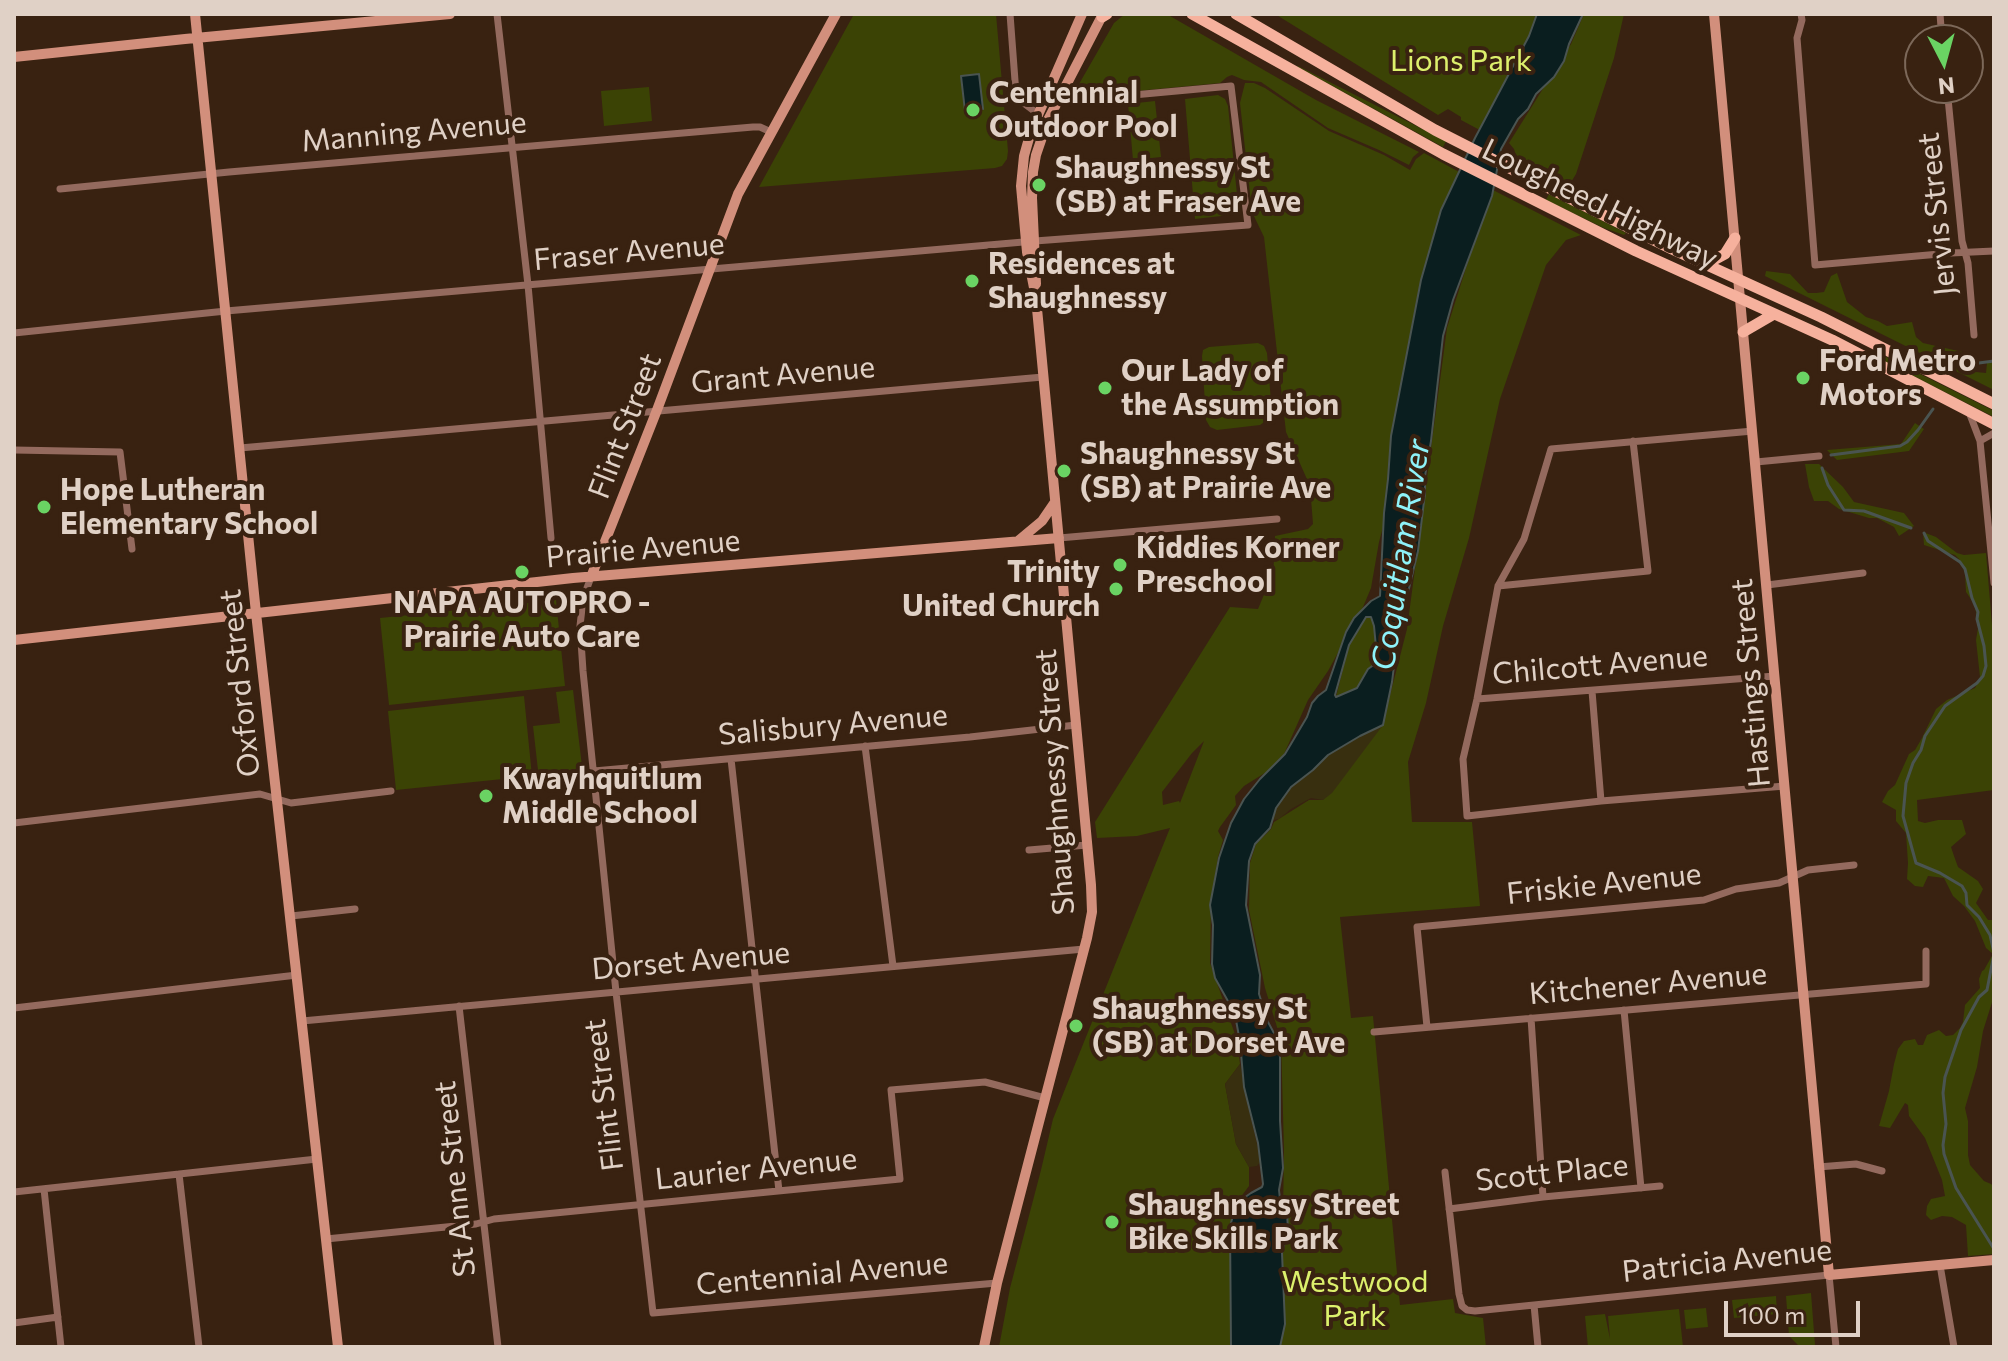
<!DOCTYPE html>
<style>
body{margin:0}
#map{position:relative;width:2008px;height:1361px;overflow:hidden;background:#392211;font-family:Commissioner,sans-serif}
canvas{display:block}
.frame{position:absolute;inset:0;border:16px solid #e0d1c6;pointer-events:none}
.north{position:absolute;left:1904px;top:24px;width:80px;height:80px;box-sizing:border-box;background:#392211;border:2px solid #7c6859;border-radius:50%;rotate:174deg;font-size:22px;font-weight:700;line-height:32px;text-align:center;color:#e0d1c6}
.north::after{content:'';display:block;margin:auto;width:28px;height:36px;background:#6ad363;clip-path:polygon(50% 0,100% 100%,50% 72%,0 100%)}
.scale{position:absolute;left:1724px;top:1301px;width:136px;height:36px;box-sizing:border-box;border:4px solid #e0d1c6;border-top:0;padding-left:10px;font-size:24px;line-height:28px;white-space:nowrap;color:#e0d1c6;-webkit-text-stroke:6px #392211;paint-order:stroke}
</style>
<div id="map">
<canvas width="2008" height="1361"></canvas>
<div class="frame"></div>
<div class="north">N</div>
<div class="scale">100 m</div>
</div>
<script>
const c = document.querySelector('canvas').getContext('2d');
c.lineJoin = 'round';
function fillPath(path, color) { c.fillStyle = color; c.fill(path, 'evenodd'); }
const toPath = rows => new Path2D(rows.map(r => 'M' + r).join(''));
function stroke(path, color, width, dash) { c.strokeStyle = color; c.lineWidth = width; c.lineCap = dash ? 'butt' : 'round'; c.setLineDash(dash || []); c.stroke(path); }
function label(font, color, halo, rows, align = 'center') {
  c.font = font + ' Commissioner,sans-serif'; c.lineWidth = 8; c.setLineDash([]); c.textBaseline = 'middle'; c.strokeStyle = halo; c.fillStyle = color; for (const [text, x, y, turn = 0] of rows) {
    c.save(); c.translate(x, y); c.rotate((+turn || 0) * Math.PI / 180); c.textAlign = isNaN(turn) ? turn : align; if (halo) c.strokeText(text, 0, 0); c.fillText(text, 0, 0); c.restore();
  }
}
fillPath(toPath([
 [854,14,996,14,1008,151,1007,159,1002,166,995,168,759,187],
 [1125,14,1166,14,1170,16,1316,100,1419,152,1413,157,1409,165,1379,150,1328,128,1261,82,1244,80,1232,75,1227,77,1220,83,1136,91,1120,89,1111,84,1109,80,1104,82,1096,93,1077,94,1071,98,1114,23],
 [1275,14,1542,14,1489,135,1461,120,1461,117,1448,109,1438,115],
 [1584,14,1624,14,1614,58,1576,174,1568,187,1558,182,1556,175,1549,171,1542,174,1518,162,1514,149,1509,143,1571,44],
 [1298,66,1446,141,1443,147,1298,67],
 [1245,83,1254,83,1265,88,1329,131,1384,155,1410,170,1416,159,1424,153,1463,174,1393,490,1379,542,1371,588,1363,607,1328,671,1308,700,1284,754,1268,771,1244,786,1235,796,1236,805,1220,827,1218,831,1223,840,1218,857,1211,904,1210,963,1237,1040,1240,1064,1225,1084,1236,1144,1249,1167,1249,1186,1234,1206,1230,1232,1237,1347,999,1347,1010,1288,1041,1170,1053,1119,1170,828,1137,836,1097,838,1095,822,1230,607,1258,609,1268,585,1273,580,1275,536,1308,529,1313,524,1310,486,1286,432,1264,237,1252,212,1240,103],
 [1204,741,1180,803,1179,801,1163,805,1162,792,1192,753],
 [649,87,652,121,604,126,601,91],
 [1218,95,1225,99,1228,106,1239,214,1195,219,1185,99],
 [1155,101,1161,157,1133,160,1128,104],
 [1491,189,1581,235,1566,240,1546,265,1500,399,1469,538,1443,626,1426,703,1408,762,1412,822,1472,822,1480,906,1340,917,1351,1018,1373,1016,1400,1305,1453,1299,1455,1313,1483,1318,1486,1347,1281,1347,1284,1150,1281,1040,1265,988,1249,910,1250,863,1256,844,1271,829,1274,822,1309,800,1323,800,1387,707,1407,629,1447,328],
 [1549,194,1626,233,1624,235,1604,228,1546,200],
 [1766,271,1790,274,1808,293,1816,293,1824,292,1831,276,1837,273,1847,302,1866,317,1878,321,1887,326,1912,322,1916,337,1923,343,1967,353,1967,360,1976,372,1986,373,1987,363,1994,362,1994,390,1765,276],
 [1258,343,1264,346,1267,353,1271,401,1270,413,1267,420,1260,425,1217,430,1210,427,1206,420,1202,356,1203,350,1209,347],
 [1878,353,1994,411,1994,417,1876,357],
 [1915,423,1924,429,1909,451,1837,460,1827,450,1901,444],
 [1805,464,1819,464,1843,487,1854,502,1904,513,1914,526,1899,536,1894,527,1877,518,1869,518,1839,509,1828,501,1814,501,1809,487],
 [1923,532,1936,537,1957,553,1964,555,1986,553,1994,649,1994,790,1917,800,1918,821,1925,823,1938,820,1962,820,1966,834,1951,847,1954,856,1958,867,1978,881,1983,889,1976,903,1988,920,1994,920,1994,996,1983,1031,1977,1067,1965,1108,1968,1121,1968,1155,1970,1165,1984,1181,1991,1184,1994,1187,1994,1254,1968,1256,1966,1225,1952,1217,1942,1216,1931,1220,1926,1215,1927,1206,1931,1199,1945,1196,1942,1180,1925,1138,1909,1116,1908,1105,1905,1103,1890,1128,1879,1126,1889,1091,1894,1064,1898,1049,1904,1041,1915,1039,1918,1045,1923,1045,1927,1035,1939,1030,1946,1036,1953,1035,1960,1028,1963,1022,1965,1005,1980,988,1979,979,1982,971,1984,970,1993,954,1986,948,1975,921,1964,906,1953,896,1944,878,1928,876,1923,887,1915,886,1907,879,1908,863,1906,833,1896,821,1896,810,1882,802,1888,791,1895,785,1909,754,1915,750,1922,738,1936,709,1947,700,1975,688,1980,677,1976,640,1978,628,1975,605,1966,592,1965,573,1962,565,1959,559,1955,555,1924,545],
 [556,600,565,686,389,705,380,618],
 [1366,617,1371,617,1374,626,1377,658,1375,664,1368,669,1357,688,1336,697,1349,645],
 [573,690,583,775,539,779,533,726,560,723,556,692],
 [524,696,532,776,396,790,388,711],
 [1811,1293,1815,1345,1799,1346,1789,1336,1786,1296],
 [1776,1296,1777,1314,1734,1318,1732,1300],
 [1706,1308,1708,1327,1686,1329,1684,1310],
 [1679,1309,1683,1347,1588,1347,1585,1316,1605,1314,1610,1339,1608,1316]
]), '#3b4305');
fillPath(toPath([
 [1383,725,1332,793,1323,800,1311,798,1291,809,1279,819,1273,820,1276,808,1291,787,1313,770,1328,755,1360,736],
 [1240,1064,1251,1119,1261,1161,1257,1166,1249,1167,1236,1144,1225,1084]
]), '#382f0f');
const water = toPath([
 [1537,14,1583,14,1569,44,1564,61,1554,77,1536,94,1528,109,1518,119,1501,149,1492,196,1453,300,1443,336,1431,441,1425,476,1425,493,1418,551,1398,634,1392,682,1383,725,1360,736,1328,755,1313,770,1291,787,1276,808,1270,828,1255,844,1249,861,1246,905,1260,975,1259,994,1268,1022,1275,1035,1280,1057,1280,1121,1283,1168,1279,1190,1280,1199,1287,1212,1288,1230,1282,1253,1285,1324,1280,1347,1231,1347,1230,1227,1233,1215,1241,1200,1251,1193,1262,1187,1263,1184,1258,1143,1244,1087,1240,1042,1236,1020,1233,1010,1215,978,1212,964,1213,925,1210,905,1219,858,1231,823,1244,799,1260,779,1285,754,1307,717,1312,703,1318,696,1326,690,1346,632,1354,618,1371,601,1380,596,1384,513,1388,479,1391,436,1421,280,1441,210,1475,138,1529,36,1537,14],
 [1366,617,1371,617,1374,626,1377,658,1375,664,1368,669,1357,688,1336,697,1335,695,1349,645,1366,617],
 [979,74,983,109,965,111,961,76,979,74]
]);
fillPath(water, '#0a1e1f');
stroke(water, '#4a5451', 2);
stroke(toPath([
 [1956,366,1994,361],
 [1831,455,1900,446,1907,442,1918,430,1933,409],
 [1822,468,1828,485,1844,510,1864,511,1911,528],
 [1924,533,1928,541,1960,562,1965,569,1972,598,1978,612,1977,619,1984,646,1986,666,1983,676,1977,683,1945,706,1925,736,1921,750,1913,763,1906,783,1903,816,1916,863,1940,873,1962,886,1966,893,1967,905,1979,917,1990,935,1994,953],
 [1994,1249,1956,1188,1944,1154,1943,1145,1946,1124,1943,1093,1945,1077,1961,1030,1979,997,1987,990,1994,954]
]), '#4a5451', 3);
stroke(toPath([
 [497,14,528,285,551,538],
 [1010,14,1016,94,1021,101,1038,114],
 [1801,14,1802,20,1797,38,1815,265,1951,253,1994,251],
 [1940,14,1942,40],
 [1947,88,1962,241,1968,263,1974,335],
 [60,189,229,172,753,127,760,127,771,132],
 [14,333,226,311,1035,241,1248,225,1231,86,1079,100],
 [1969,412,1980,441,1994,583],
 [1753,431,1551,449,1524,539,1498,586,1477,699,1463,759,1467,816,1601,801,1785,786],
 [1980,441,1994,433],
 [240,448,1043,377],
 [14,450,120,452,132,549],
 [1756,462,1819,456],
 [1059,538,1277,519],
 [591,577,583,599,580,626,583,671,616,992,653,1313,997,1283],
 [1767,585,1863,573],
 [1498,586,1648,571,1633,441],
 [1592,691,1601,801],
 [1477,699,1775,676],
 [865,746,893,966],
 [731,759,779,1191],
 [594,771,970,737,1076,725],
 [14,823,260,794,291,803,391,791],
 [1029,850,1087,845],
 [291,916,355,909],
 [459,1006,498,1347],
 [14,1008,297,975],
 [1624,1010,1641,1188],
 [1531,1018,1543,1197],
 [302,1021,1084,949],
 [1427,1027,1417,927,1704,900,1736,889,1779,883,1808,870,1854,865],
 [1374,1032,1926,984,1926,951],
 [1818,1167,1856,1164,1882,1171],
 [1445,1172,1459,1294,1462,1306,1467,1310,1475,1311,1829,1275,1836,1347],
 [179,1174,199,1347],
 [44,1189,61,1347],
 [14,1192,317,1159],
 [1449,1209,1543,1197,1660,1186],
 [326,1239,476,1224,494,1219,900,1179,891,1090,985,1082,1045,1098],
 [1940,1265,1954,1347],
 [1534,1305,1538,1347],
 [14,1323,58,1317]
]), '#946a5e', 7);
stroke(toPath([
 [195,14,256,613,338,1347],
 [1714,14,1829,1275,1994,1260],
 [14,57,185,39,450,14],
 [1036,284,1032,198,1033,172,1036,155,1048,120,1103,14],
 [1018,541,1042,521,1055,502],
 [591,577,657,410,738,194,836,14],
 [14,640,573,578,1059,538],
 [984,1347,997,1283,1087,938,1092,912,1091,885,1051,456,1036,298,1027,252,1021,186,1024,156,1031,131,1082,14]
]), '#d28f7c', 10);
stroke(toPath([
 [1192,14,1443,154,1636,251,1832,340,1994,424],
 [1236,14,1435,130,1545,186,1672,249,1821,317,1994,404],
 [1102,17,1107,14],
 [1703,261,1714,260,1725,254,1735,238],
 [1743,332,1774,314]
]), '#f6b19d', 11);
for (const [x, y, r, color] of [
 [973,110,8,"#6ad363"],
 [1039,185,8,"#6ad363"],
 [972,281,8,"#6ad363"],
 [1803,378,8,"#6ad363"],
 [1105,388,8,"#6ad363"],
 [1064,471,8,"#6ad363"],
 [44,507,8,"#6ad363"],
 [1120,565,8,"#6ad363"],
 [522,572,8,"#6ad363"],
 [1116,589,8,"#6ad363"],
 [486,796,8,"#6ad363"],
 [1076,1026,8,"#6ad363"],
 [1112,1222,8,"#6ad363"]
]) { const dot = new Path2D(); dot.arc(x, y, r, 0, 2 * Math.PI); c.fillStyle = color; c.fill(dot); stroke(dot, '#392211', 3); }
label('30px', '#dcf06c', '#392211', [
 ["Lions Park",1461,61],
 ["Westwood",1355,1282],
 ["Park",1355,1316]
]);
label('bold 30px', '#e0d1c6', '#392211', [
 ["Centennial",989,93],
 ["Outdoor Pool",989,127],
 ["Shaughnessy St",1055,168],
 ["(SB) at Fraser Ave",1055,202],
 ["Residences at",988,264],
 ["Shaughnessy",988,298],
 ["Ford Metro",1819,361],
 ["Motors",1819,395],
 ["Our Lady of",1121,371],
 ["the Assumption",1121,405],
 ["Shaughnessy St",1080,454],
 ["(SB) at Prairie Ave",1080,488],
 ["Hope Lutheran",60,490],
 ["Elementary School",60,524],
 ["Kiddies Korner",1136,548],
 ["Preschool",1136,582],
 ["Trinity",1100,572,"right"],
 ["United Church",1100,606,"right"],
 ["NAPA AUTOPRO -",522,603,"center"],
 ["Prairie Auto Care",522,637,"center"],
 ["Kwayhquitlum",502,779],
 ["Middle School",502,813],
 ["Shaughnessy St",1092,1009],
 ["(SB) at Dorset Ave",1092,1043],
 ["Shaughnessy Street",1128,1205],
 ["Bike Skills Park",1128,1239]
], 'left');
label('30px', '#e0d1c6', '#392211', [
 ["Manning Avenue",414,132,-5],
 ["Lougheed Highway",1600,204,26],
 ["Jervis Street",1937,214,-96],
 ["Fraser Avenue",629,252,-5],
 ["Grant Avenue",783,375,-5],
 ["Flint Street",625,426,-69],
 ["Prairie Avenue",643,549,-5],
 ["Chilcott Avenue",1600,665,-5],
 ["Oxford Street",240,683,-96],
 ["Hastings Street",1751,683,-95],
 ["Salisbury Avenue",833,725,-5],
 ["Shaughnessy Street",1055,782,-94],
 ["Friskie Avenue",1604,884,-6],
 ["Dorset Avenue",691,961,-5],
 ["Kitchener Avenue",1648,984,-5],
 ["Flint Street",604,1095,-97],
 ["Laurier Avenue",756,1169,-6],
 ["Scott Place",1552,1173,-6],
 ["St Anne Street",455,1179,-96],
 ["Patricia Avenue",1727,1261,-6],
 ["Centennial Avenue",822,1274,-5]
]);
label('italic 32px', '#8ef2f9', '#392211', [
 ["Coquitlam River",1401,555,-81]
]);
</script>
